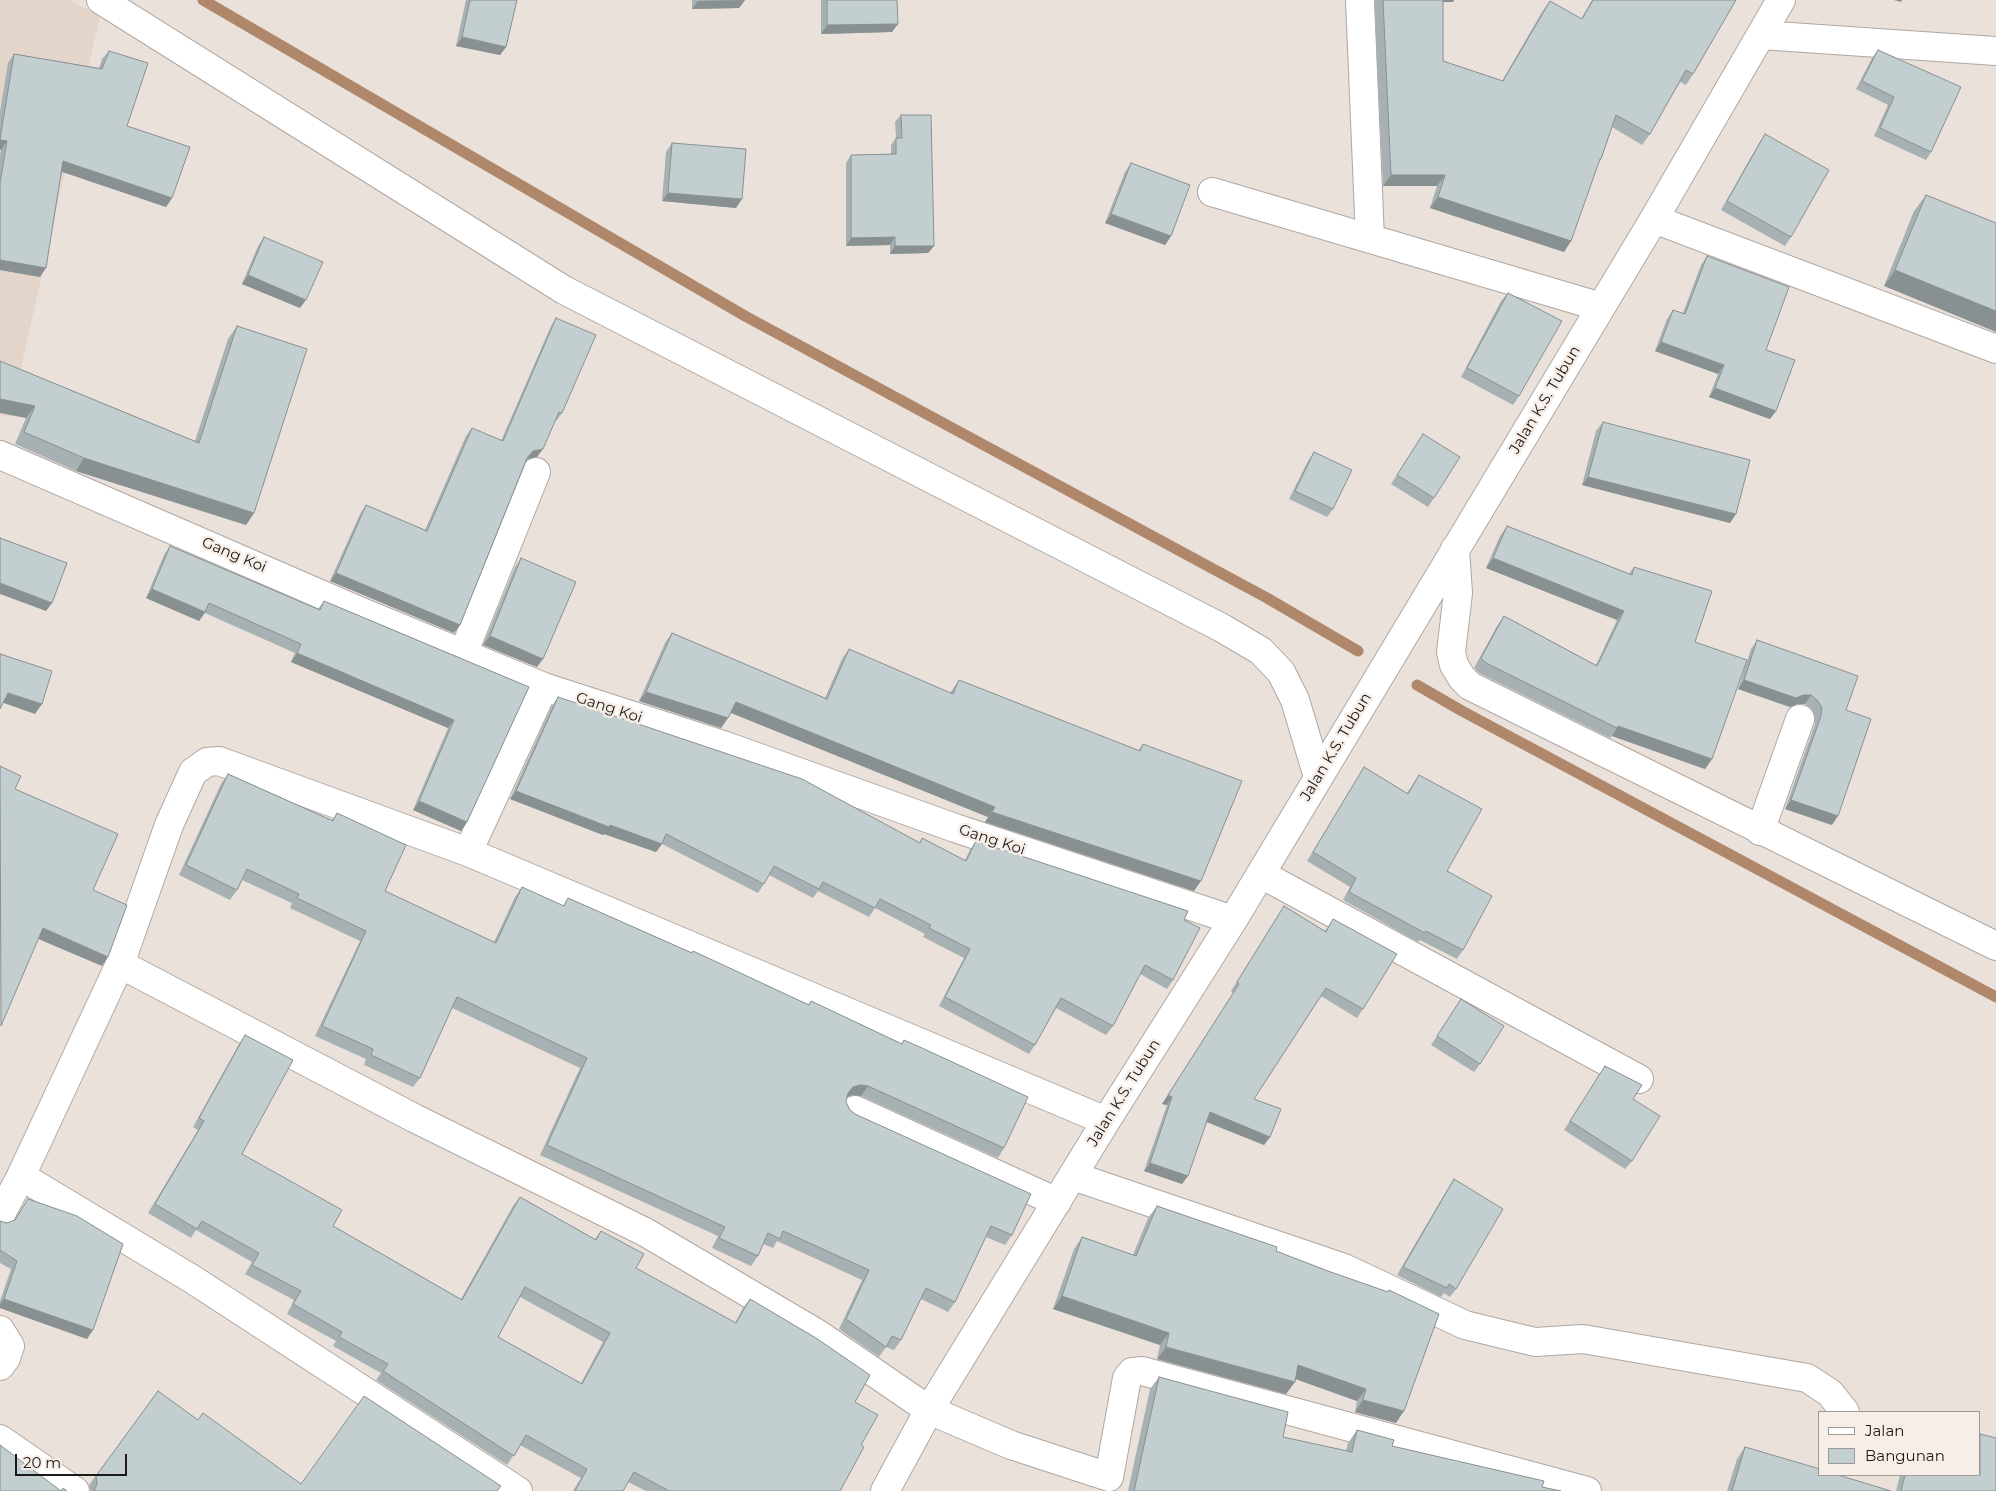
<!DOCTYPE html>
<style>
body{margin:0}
#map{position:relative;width:1996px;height:1491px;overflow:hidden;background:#eae1db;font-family:Montserrat,sans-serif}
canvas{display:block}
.legend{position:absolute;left:1818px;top:1411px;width:162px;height:65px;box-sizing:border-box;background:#f7eee8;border:1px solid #9f9994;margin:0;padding:6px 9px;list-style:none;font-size:15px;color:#1c1917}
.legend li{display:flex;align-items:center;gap:10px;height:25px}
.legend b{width:25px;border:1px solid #9f9994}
.scale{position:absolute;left:15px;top:1454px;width:112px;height:22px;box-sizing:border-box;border:2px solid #1c1917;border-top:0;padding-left:6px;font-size:15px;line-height:18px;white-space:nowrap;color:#1c1917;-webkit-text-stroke:4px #f7eee8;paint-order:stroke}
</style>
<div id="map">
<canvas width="1996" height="1491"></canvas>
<ul class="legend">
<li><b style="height:6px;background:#fff"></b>Jalan</li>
<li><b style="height:14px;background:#c2ced0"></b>Bangunan</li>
</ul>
<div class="scale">20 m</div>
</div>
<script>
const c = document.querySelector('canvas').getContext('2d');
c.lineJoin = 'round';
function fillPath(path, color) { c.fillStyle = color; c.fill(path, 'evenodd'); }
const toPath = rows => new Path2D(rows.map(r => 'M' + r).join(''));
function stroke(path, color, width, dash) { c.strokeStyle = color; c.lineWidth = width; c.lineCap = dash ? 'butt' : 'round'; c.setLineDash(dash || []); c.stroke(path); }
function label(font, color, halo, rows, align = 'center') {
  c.font = font + ' Montserrat,sans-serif'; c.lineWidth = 5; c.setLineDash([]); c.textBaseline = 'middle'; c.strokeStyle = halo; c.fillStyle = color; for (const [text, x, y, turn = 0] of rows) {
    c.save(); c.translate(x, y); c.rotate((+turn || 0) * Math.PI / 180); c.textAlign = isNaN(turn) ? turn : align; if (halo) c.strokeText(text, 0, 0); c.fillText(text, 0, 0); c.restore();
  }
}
fillPath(toPath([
 [0,0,69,0,100,16,10,417,0,415]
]), '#e4d5ca');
stroke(toPath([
 [203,0,745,316,1267,598,1358,651],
 [1417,685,1462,711,1996,997]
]), '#af876a', 11);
const minor = toPath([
 [101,0,564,290,1222,628,1261,651,1281,672,1295,700,1318,777],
 [1360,0,1370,239],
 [1761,35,1996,51],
 [1212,192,1601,307],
 [1654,219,1996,349],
 [0,455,357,610,544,687,723,745,955,828,1233,920],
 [1455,549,1458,593,1451,652,1454,665,1462,678,1470,686,1996,946],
 [463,654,536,472],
 [1760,831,1800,719],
 [468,852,544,687],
 [1261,874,1639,1079],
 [120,964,169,825,193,772,207,762,219,761,468,852,1106,1121],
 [855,1110,1057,1202],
 [21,1176,192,1279,518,1491],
 [1073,1176,1344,1268,1465,1325,1535,1342,1583,1339,1807,1378,1830,1393,1845,1412],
 [0,1216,21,1176,120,964,414,1118,645,1232,818,1334,929,1410,1011,1445,1109,1477,1127,1378,1132,1372,1142,1371,1587,1491],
 [0,1330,10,1346,6,1358,0,1366],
 [0,1439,75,1491],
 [885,1491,929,1410,1106,1121,1233,920,1654,219,1781,0]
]);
stroke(minor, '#b0a7a1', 30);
stroke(minor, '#fff', 28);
fillPath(toPath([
 [466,0,517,0,506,47,500,55,456,46],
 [692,0,745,0,739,8,692,9],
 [821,0,897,0,892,32,821,34],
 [1374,0,1454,0,1453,2,1443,2,1443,61,1502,81,1542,12,1550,1,1581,19,1592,0,1736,0,1693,74,1686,85,1680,82,1650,134,1642,145,1612,127,1601,159,1597,165,1571,241,1564,252,1430,208,1437,186,1383,186],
 [1878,50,1931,152,1926,160,1874,136,1888,105,1856,89,1872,58],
 [109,51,127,126,172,198,166,207,62,172,40,277,0,270,0,155,1,150,0,150,0,112,8,63,14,54,99,68,102,59],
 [901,115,934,246,928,253,890,254,890,245,846,246,846,163,851,155,891,154,891,145,896,138,895,122],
 [1765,134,1791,237,1785,246,1721,210,1759,143],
 [672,143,736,208,662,201,666,152],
 [1131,163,1171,236,1165,245,1105,223,1125,172],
 [1926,195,1996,223,1884,286,1914,211],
 [264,237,300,308,242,284,258,246],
 [1707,256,1766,350,1776,411,1770,419,1709,397,1718,374,1655,351,1667,319,1673,310,1683,313,1701,265],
 [1508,293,1519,396,1513,405,1461,377,1501,301],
 [556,318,562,413,556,421,555,421,537,457,527,460,460,625,454,633,330,581,360,514,366,505,425,530,466,436,472,428,501,441,551,326],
 [237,326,254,513,246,525,76,471,15,444,26,418,0,361,195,441,228,339],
 [1603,422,1730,523,1582,485,1596,431],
 [1423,434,1434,498,1428,507,1391,484],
 [1314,452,1333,509,1327,517,1289,499,1308,461],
 [1507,526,1629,574,1634,567,1695,642,1712,759,1705,769,1612,736,1610,738,1479,673,1474,668,1497,626,1504,616,1596,665,1617,620,1486,568,1500,536],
 [170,546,318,609,324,601,529,687,467,822,461,831,413,810,448,728,291,662,295,653,205,613,199,621,146,598,164,555],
 [521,558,537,667,483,645,515,567],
 [672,633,825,698,842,659,849,649,950,693,959,680,1138,751,1143,744,1194,891,985,822,988,817,731,713,721,728,639,701,665,643],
 [1757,640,1846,710,1832,825,1785,809,1815,724,1815,717,1812,709,1805,704,1797,704,1790,707,1738,689,1751,649],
 [558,697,920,842,922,838,965,860,970,850,976,841,1184,920,1173,980,1167,989,1140,974,1113,1026,1106,1035,1056,1008,1035,1045,1029,1054,939,1006,964,958,923,937,925,934,875,908,869,917,818,891,813,898,769,875,764,884,758,893,662,844,656,852,604,834,603,835,510,799,552,706],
 [1364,767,1407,793,1419,775,1447,871,1463,950,1457,959,1420,940,1418,942,1343,900,1350,887,1307,861],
 [228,774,332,820,337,813,385,891,494,942,515,897,522,887,563,906,568,898,809,1005,811,1001,902,1044,904,1040,1004,1148,998,1158,861,1096,853,1095,847,1097,846,1102,850,1110,1012,1235,1005,1245,986,1237,955,1302,948,1312,921,1299,901,1340,894,1350,886,1347,879,1357,839,1329,862,1280,777,1241,773,1248,763,1244,758,1256,751,1266,712,1248,718,1236,540,1155,580,1068,452,1008,420,1078,413,1087,364,1065,366,1059,315,1036,360,941,290,908,292,903,242,880,237,890,230,900,179,875,221,784],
 [1284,906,1325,931,1333,919,1363,1009,1357,1018,1321,996,1254,1099,1270,1137,1264,1145,1207,1122,1182,1184,1144,1171,1167,1105,1162,1104,1233,993,1231,991],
 [1461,999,1480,1064,1474,1072,1431,1045],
 [245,1035,242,1154,333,1226,461,1299,513,1206,520,1197,595,1239,601,1231,636,1268,735,1323,743,1308,750,1299,855,1402,861,1445,840,1491,646,1491,628,1482,623,1491,573,1491,581,1478,520,1445,507,1465,376,1380,381,1373,333,1346,336,1341,287,1314,294,1300,245,1274,252,1262,196,1230,191,1238,148,1213,198,1130,193,1127,239,1044],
 [520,1297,603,1342,581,1383,498,1337],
 [1605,1066,1633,1099,1632,1161,1625,1169,1564,1130],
 [1454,1179,1456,1289,1450,1297,1444,1293,1441,1297,1397,1275,1448,1188],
 [28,1199,87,1339,0,1308,0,1301,11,1269,0,1263,0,1221,7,1223,14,1221],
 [1157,1206,1276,1251,1396,1423,1355,1412,1357,1401,1295,1379,1286,1394,1157,1359,1160,1345,1053,1309,1074,1249,1082,1237,1133,1255,1148,1218],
 [1159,1377,1283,1437,1346,1451,1348,1443,1357,1430,1392,1446,1542,1487,1561,1491,1128,1491,1150,1389],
 [158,1391,198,1420,301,1484,497,1491,90,1491,89,1485],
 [1745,1447,1891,1491,1727,1491,1737,1459],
 [1900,1475,1980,1475,1996,1491,1896,1491]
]), '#a7b1b3');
fillPath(toPath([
 [745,0,739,8,692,9,698,1],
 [1437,0,1454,0,1453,2,1436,2],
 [1894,0,1902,0,1901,2],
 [898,24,892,32,821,34,827,25],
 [462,37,506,47,500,55,456,46],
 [0,140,7,141,1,150,0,150],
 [63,161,172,198,166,207,57,170],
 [1391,175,1445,175,1437,186,1383,186],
 [668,193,742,199,736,208,662,201],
 [1438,197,1571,241,1564,252,1430,208],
 [1111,214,1171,236,1165,245,1105,223],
 [895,237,890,245,846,246,851,238],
 [895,246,934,246,928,253,890,254],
 [0,260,46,268,40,277,0,270],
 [1895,270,1996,311,1996,332,1884,286],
 [248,275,306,300,300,308,242,284],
 [1661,342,1724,365,1718,374,1655,351],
 [1715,388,1776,411,1770,419,1709,397],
 [0,399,35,406,26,418,0,413],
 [543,449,537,457,527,459,522,466,533,451],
 [84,458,254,513,246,525,76,471],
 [1588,477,1736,514,1730,523,1582,485],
 [1493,558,1624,611,1617,620,1486,568],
 [336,573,460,625,454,633,330,581],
 [0,583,52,603,46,611,0,594],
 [152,589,205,612,199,621,146,598],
 [490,636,543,659,537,667,483,645],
 [297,653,454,720,448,728,291,662],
 [1744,680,1803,695,1811,695,1805,704,1797,704,1790,707,1738,689],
 [646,692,728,718,721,728,639,701],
 [8,693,42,704,35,714,1,702],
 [736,702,995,807,988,817,729,712],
 [1618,726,1712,759,1705,769,1612,736],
 [516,791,610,825,662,844,656,852,604,834,603,835,510,799],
 [1791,800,1838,816,1832,825,1785,809],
 [419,801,467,822,461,831,413,810],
 [992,812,1201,881,1194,891,985,822],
 [43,928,108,957,102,966,36,938],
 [860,1085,868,1086,861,1096,853,1095,846,1097,848,1093,853,1087],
 [1168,1095,1172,1097,1167,1105,1162,1104],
 [1210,1112,1270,1137,1264,1145,1204,1121],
 [1150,1163,1188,1176,1182,1184,1144,1171],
 [1062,1296,1169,1333,1160,1345,1053,1309],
 [4,1299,93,1330,87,1339,0,1308,0,1304],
 [1166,1347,1295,1382,1286,1394,1157,1359],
 [1298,1365,1366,1389,1357,1401,1290,1377],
 [1363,1400,1404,1411,1396,1423,1355,1412]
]), '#889092');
const building = toPath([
 [470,0,517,0,506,47,462,37,470,0],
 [827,0,897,0,898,24,827,25,827,0],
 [1383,0,1443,0,1443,61,1503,81,1550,1,1582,19,1593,0,1736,0,1693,74,1686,70,1650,134,1616,115,1601,159,1600,159,1571,241,1438,197,1445,175,1391,175,1383,0],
 [1878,50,1961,87,1931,152,1880,128,1894,97,1862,81,1878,50],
 [109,51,148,63,127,126,190,147,172,198,63,161,46,268,0,260,0,183,7,141,0,140,0,139,14,54,102,69,109,51],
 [901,115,931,115,934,246,895,246,895,237,851,238,851,155,896,154,896,138,902,138,901,115],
 [1765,134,1829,170,1791,237,1727,201,1765,134],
 [672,143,746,149,742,199,668,193,672,143],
 [1131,163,1190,185,1171,236,1111,214,1131,163],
 [1926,195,1996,223,1996,311,1895,270,1926,195],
 [264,237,323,262,306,300,248,275,264,237],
 [1707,256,1789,287,1766,350,1795,360,1776,411,1715,388,1724,365,1661,342,1673,310,1685,314,1707,256],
 [1508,293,1562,321,1519,396,1467,368,1508,293],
 [556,318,596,335,562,413,559,412,543,449,533,451,527,458,460,625,336,573,366,505,427,531,472,428,503,441,556,318],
 [237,326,307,349,254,513,84,458,24,432,35,406,0,399,0,361,199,443,237,326],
 [1603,422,1750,460,1736,514,1588,477,1603,422],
 [1423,434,1460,457,1434,498,1397,475,1423,434],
 [1314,452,1352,470,1333,509,1295,491,1314,452],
 [1507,526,1632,575,1634,567,1712,591,1695,642,1747,660,1712,759,1618,726,1617,728,1486,663,1481,658,1504,616,1597,666,1624,611,1493,558,1507,526],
 [0,538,67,563,52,603,0,583,0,538],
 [170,546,320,610,324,601,529,687,467,822,419,801,454,720,297,653,301,644,209,603,205,612,152,589,170,546],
 [521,558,576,582,543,659,490,636,521,558],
 [672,633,827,699,849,649,953,694,959,680,1140,751,1143,744,1242,781,1201,881,992,812,995,807,736,702,728,718,646,692,672,633],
 [1757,640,1858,676,1846,710,1871,719,1838,816,1791,800,1821,716,1822,708,1818,701,1811,695,1803,695,1796,698,1744,680,1757,640],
 [0,654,52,671,42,704,8,693,0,709,0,654],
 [558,697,802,779,920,843,922,838,966,861,976,841,1188,911,1184,920,1200,928,1173,980,1145,965,1113,1026,1061,998,1035,1045,945,997,970,949,929,928,931,925,880,899,875,908,823,882,819,889,774,866,764,884,666,834,662,844,610,825,609,827,516,791,558,697],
 [0,766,21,776,15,789,118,834,93,890,127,905,108,957,43,928,1,1026,0,766],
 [1364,767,1408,794,1419,775,1482,809,1447,871,1492,896,1463,950,1426,931,1425,933,1349,892,1356,878,1313,852,1364,767],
 [228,774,333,821,337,813,406,845,385,891,496,943,522,887,564,906,568,898,692,953,693,951,809,1005,811,1001,902,1044,904,1040,922,1048,1028,1097,1004,1148,868,1086,860,1085,853,1087,848,1093,846,1102,850,1110,855,1114,1031,1194,1012,1235,991,1226,955,1302,926,1288,901,1340,892,1336,886,1347,846,1319,869,1270,783,1231,780,1239,768,1233,758,1256,719,1238,725,1227,547,1145,587,1058,457,997,420,1078,371,1055,373,1049,322,1026,366,931,297,898,299,894,247,869,237,890,186,865,228,774],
 [1284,906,1326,932,1333,919,1397,954,1363,1009,1326,988,1254,1099,1281,1109,1270,1137,1210,1112,1188,1176,1150,1163,1172,1097,1168,1095,1239,984,1237,982,1284,906],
 [1461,999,1504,1026,1480,1064,1437,1036,1461,999],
 [245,1035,293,1060,242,1154,342,1210,333,1226,462,1300,520,1197,596,1240,601,1231,644,1254,636,1268,736,1323,750,1299,816,1338,870,1375,855,1402,878,1415,861,1445,864,1447,840,1491,669,1491,634,1472,623,1491,575,1491,587,1469,526,1435,514,1456,383,1371,388,1364,339,1337,342,1332,293,1304,301,1291,252,1265,259,1253,202,1221,197,1229,155,1204,204,1121,199,1118,245,1035],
 [525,1287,610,1333,582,1384,498,1337,525,1287],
 [1605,1066,1642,1085,1633,1099,1660,1116,1632,1161,1570,1121,1605,1066],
 [1454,1179,1503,1209,1456,1289,1449,1284,1447,1288,1403,1267,1454,1179],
 [28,1199,77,1216,123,1244,93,1330,4,1299,17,1261,0,1250,0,1221,7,1223,15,1220,28,1199],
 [1157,1206,1277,1247,1276,1251,1328,1271,1388,1292,1389,1290,1439,1314,1404,1411,1363,1400,1366,1389,1298,1365,1295,1382,1166,1347,1169,1333,1062,1296,1082,1237,1136,1256,1157,1206],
 [1159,1377,1288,1412,1283,1437,1352,1452,1357,1430,1394,1440,1392,1446,1544,1481,1542,1487,1561,1491,1134,1491,1159,1377],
 [158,1391,198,1420,203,1413,301,1484,364,1396,501,1486,497,1491,94,1491,97,1484,96,1476,158,1391],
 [1980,1434,1996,1438,1996,1491,1901,1491,1905,1475,1980,1475,1980,1434],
 [0,1445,61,1491,63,1488,67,1491,0,1491,0,1445],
 [1745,1447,1820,1469,1820,1475,1838,1475,1891,1491,1732,1491,1745,1447]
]);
fillPath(building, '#c2ced0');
stroke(building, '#889092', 1);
label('15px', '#1c1917', '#f7eee8', [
 ["Jalan K.S. Tubun",1545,400,-59],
 ["Gang Koi",234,555,23],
 ["Gang Koi",609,708,18],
 ["Jalan K.S. Tubun",1336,747,-59],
 ["Gang Koi",992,840,18],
 ["Jalan K.S. Tubun",1124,1093,-58]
]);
</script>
